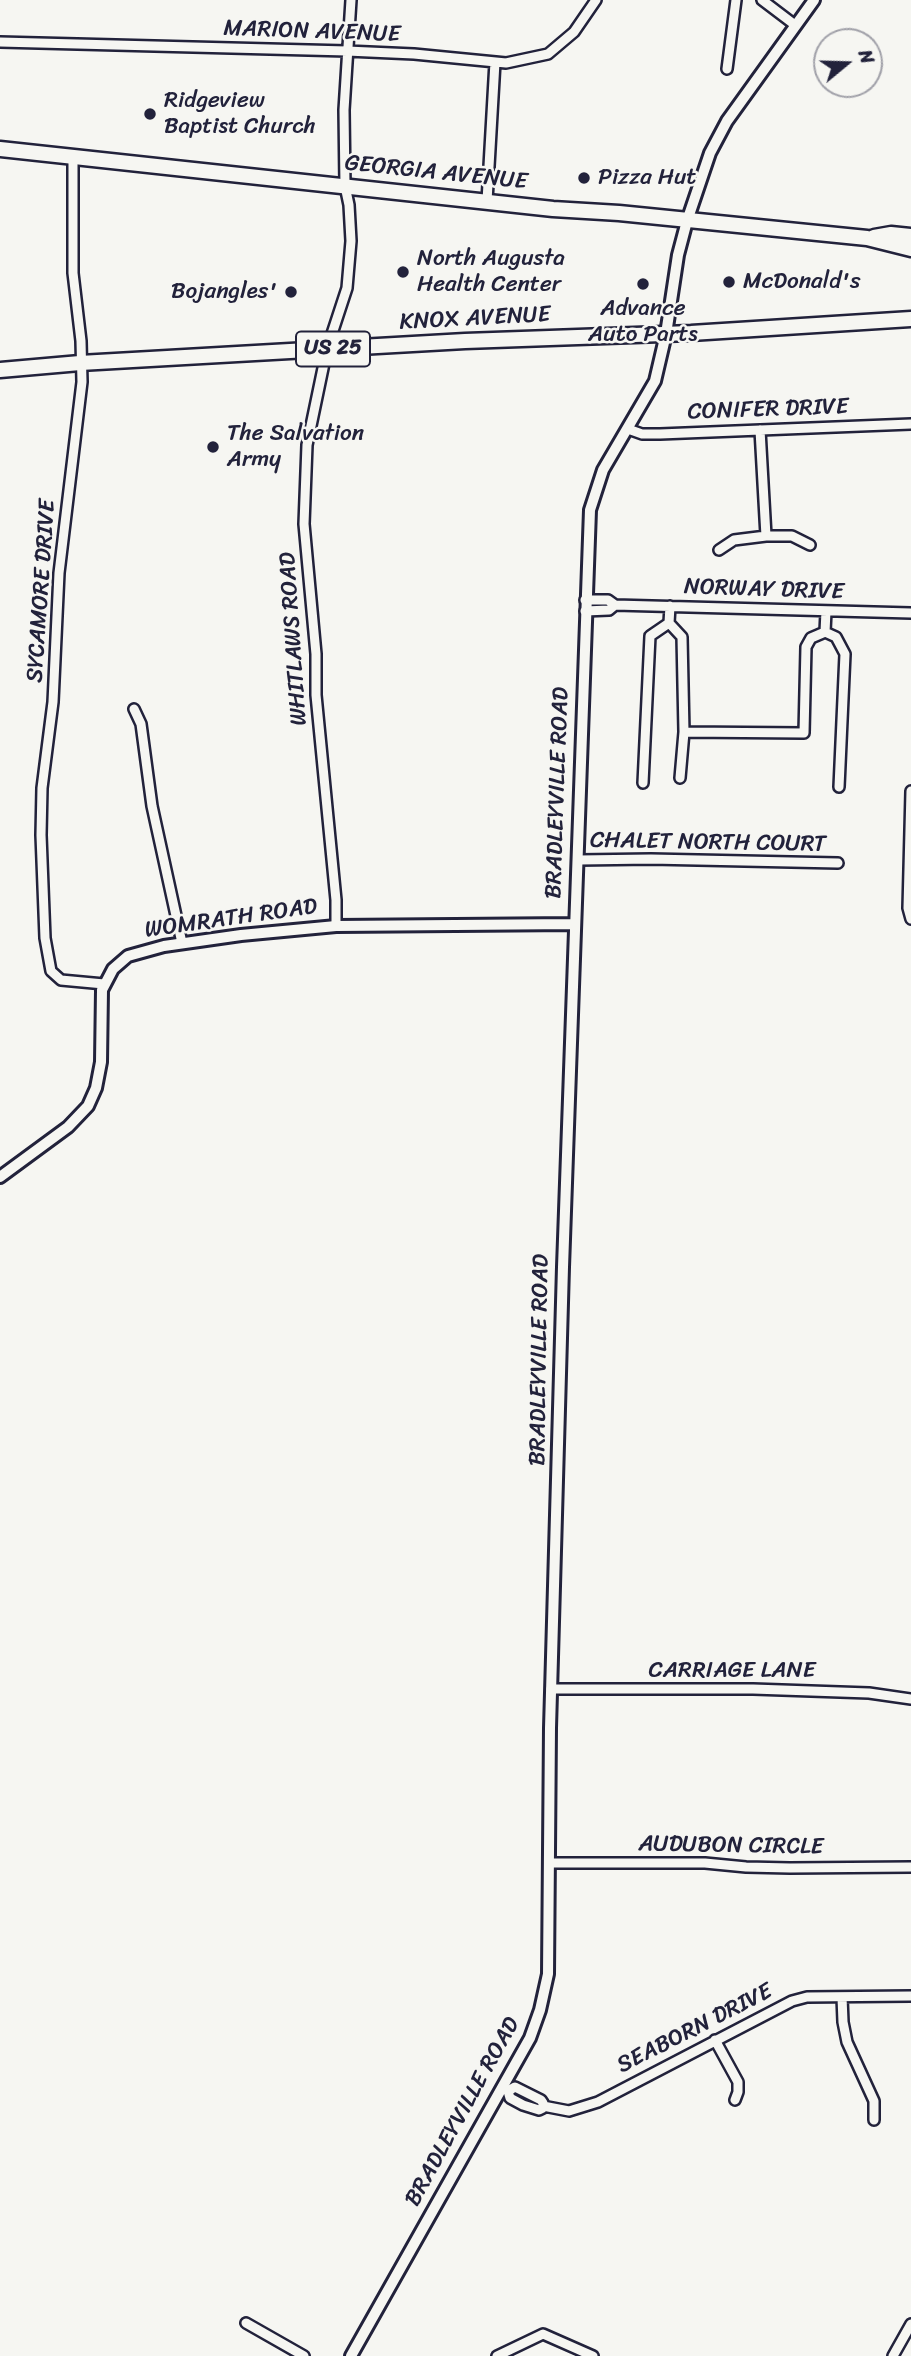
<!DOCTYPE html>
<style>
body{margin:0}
#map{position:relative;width:911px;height:2356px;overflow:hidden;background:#f6f6f2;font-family:Sriracha,sans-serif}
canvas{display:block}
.north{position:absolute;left:813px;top:28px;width:70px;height:70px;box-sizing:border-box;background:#f6f6f2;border:2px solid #a1a1a9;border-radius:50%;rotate:71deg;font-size:19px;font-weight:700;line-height:28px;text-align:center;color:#22223b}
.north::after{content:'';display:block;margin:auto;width:24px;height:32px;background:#22223b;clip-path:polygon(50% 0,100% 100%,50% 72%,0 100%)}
</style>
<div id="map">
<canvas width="911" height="2356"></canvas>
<div class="north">N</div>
</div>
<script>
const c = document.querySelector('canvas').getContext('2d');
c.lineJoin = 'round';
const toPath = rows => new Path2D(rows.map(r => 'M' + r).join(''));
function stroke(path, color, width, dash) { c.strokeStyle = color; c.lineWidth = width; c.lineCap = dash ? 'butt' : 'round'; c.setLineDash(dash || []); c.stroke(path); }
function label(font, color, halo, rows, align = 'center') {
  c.font = font + ' Sriracha,sans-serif'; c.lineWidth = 5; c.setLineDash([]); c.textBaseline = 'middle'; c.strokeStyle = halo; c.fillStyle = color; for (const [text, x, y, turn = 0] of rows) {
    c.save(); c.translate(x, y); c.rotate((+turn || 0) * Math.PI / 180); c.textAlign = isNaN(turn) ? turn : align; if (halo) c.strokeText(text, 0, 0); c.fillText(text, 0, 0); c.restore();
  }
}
const minor = toPath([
 [762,0,795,25],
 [0,42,347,51,414,54,506,63,548,54,574,32,596,0],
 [727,69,736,0],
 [73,157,73,273,81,341,82,382,59,573,53,702,42,788,41,835,45,938,51,971,61,980,104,984],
 [487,201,495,62],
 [628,429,642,434,660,434,911,424],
 [760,430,766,536],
 [719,550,734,540,766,536,792,536,810,545],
 [585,600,608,600,615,605],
 [670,606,669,623,682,637,684,732,680,778],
 [585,611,609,610,615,605,911,613],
 [825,632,836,637,845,654,839,787],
 [134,709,141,724,152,806,182,943],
 [684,732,804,733,806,647,811,638,825,632,826,611],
 [643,783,650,636,669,623],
 [911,791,908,908,911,919],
 [579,860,651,859,838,863],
 [336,926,336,900,316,695,316,654,304,524,307,445,327,349,347,288,351,241,349,205,345,186,344,110,351,0],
 [551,1689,753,1689,869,1693,911,1699],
 [550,1863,705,1863,746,1867,790,1868,911,1867],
 [842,1997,843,2022,847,2042,874,2101,874,2120],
 [715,2040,738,2082,738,2092,735,2100],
 [502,2088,508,2091,515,2087,541,2100,543,2103,543,2108,539,2110,523,2105,510,2098,508,2091],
 [543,2106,569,2111,598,2102,792,2001,807,1997,911,1996],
 [246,2323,304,2356],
 [497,2356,543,2334,593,2356],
 [893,2356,911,2324]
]);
const tertiary = toPath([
 [0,1177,68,1127,88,1106,96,1088,101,1062,102,990,113,969,128,956,164,946,241,935,336,926,574,924],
 [351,2356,530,2038,540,2010,548,1974,550,1728,563,1267,590,510,603,470,655,381,666,334,678,255,687,221,710,153,727,121,814,0]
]);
const primary = toPath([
 [0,149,553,209,619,213,867,238,911,249],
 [874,237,891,234,911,236],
 [0,370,80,363,465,341,691,333,911,319]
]);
stroke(minor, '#22223b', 14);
stroke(tertiary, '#22223b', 16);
stroke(primary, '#22223b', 19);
stroke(minor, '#f6f6f2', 9);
stroke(tertiary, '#f6f6f2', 10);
stroke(primary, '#f6f6f2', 14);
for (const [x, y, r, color] of [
 [150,114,7,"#22223b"],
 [584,178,7,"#22223b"],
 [403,272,7,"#22223b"],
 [729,282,7,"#22223b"],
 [643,284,7,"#22223b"],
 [291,292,7,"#22223b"],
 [213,447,7,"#22223b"]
]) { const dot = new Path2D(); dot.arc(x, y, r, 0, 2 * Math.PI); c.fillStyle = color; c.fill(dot); stroke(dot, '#f6f6f2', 2.5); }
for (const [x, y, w] of [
 [333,349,74]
]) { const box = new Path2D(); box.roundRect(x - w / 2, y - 17.5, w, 35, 5); c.fillStyle = '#f6f6f2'; c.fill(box); stroke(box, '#22223b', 2); }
label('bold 21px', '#22223b', null, [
 ["US 25",333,349]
]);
label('23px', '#22223b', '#f6f6f2', [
 ["MARION AVENUE",312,32,2],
 ["GEORGIA AVENUE",436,173,6],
 ["KNOX AVENUE",475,319,-3],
 ["CONIFER DRIVE",768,410,-2],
 ["NORWAY DRIVE",764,590,2],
 ["SYCAMORE DRIVE",42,591,-86],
 ["WHITLAWS ROAD",294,639,-94],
 ["BRADLEYVILLE ROAD",558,793,-88],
 ["CHALET NORTH COURT",708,843,1],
 ["WOMRATH ROAD",231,919,-8],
 ["BRADLEYVILLE ROAD",540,1360,-89],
 ["CARRIAGE LANE",732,1671],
 ["AUDUBON CIRCLE",731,1846,1],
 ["SEABORN DRIVE",695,2029,-27],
 ["BRADLEYVILLE ROAD",463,2112,-61]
]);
label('23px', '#22223b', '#f6f6f2', [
 ["Ridgeview",164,101],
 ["Baptist Church",164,127],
 ["Pizza Hut",598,178],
 ["North Augusta",417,259],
 ["Health Center",417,285],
 ["McDonald's",743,282],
 ["Bojangles'",277,292,"right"],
 ["Advance",643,309,"center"],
 ["Auto Parts",643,335,"center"],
 ["The Salvation",227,434],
 ["Army",227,460]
], 'left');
</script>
